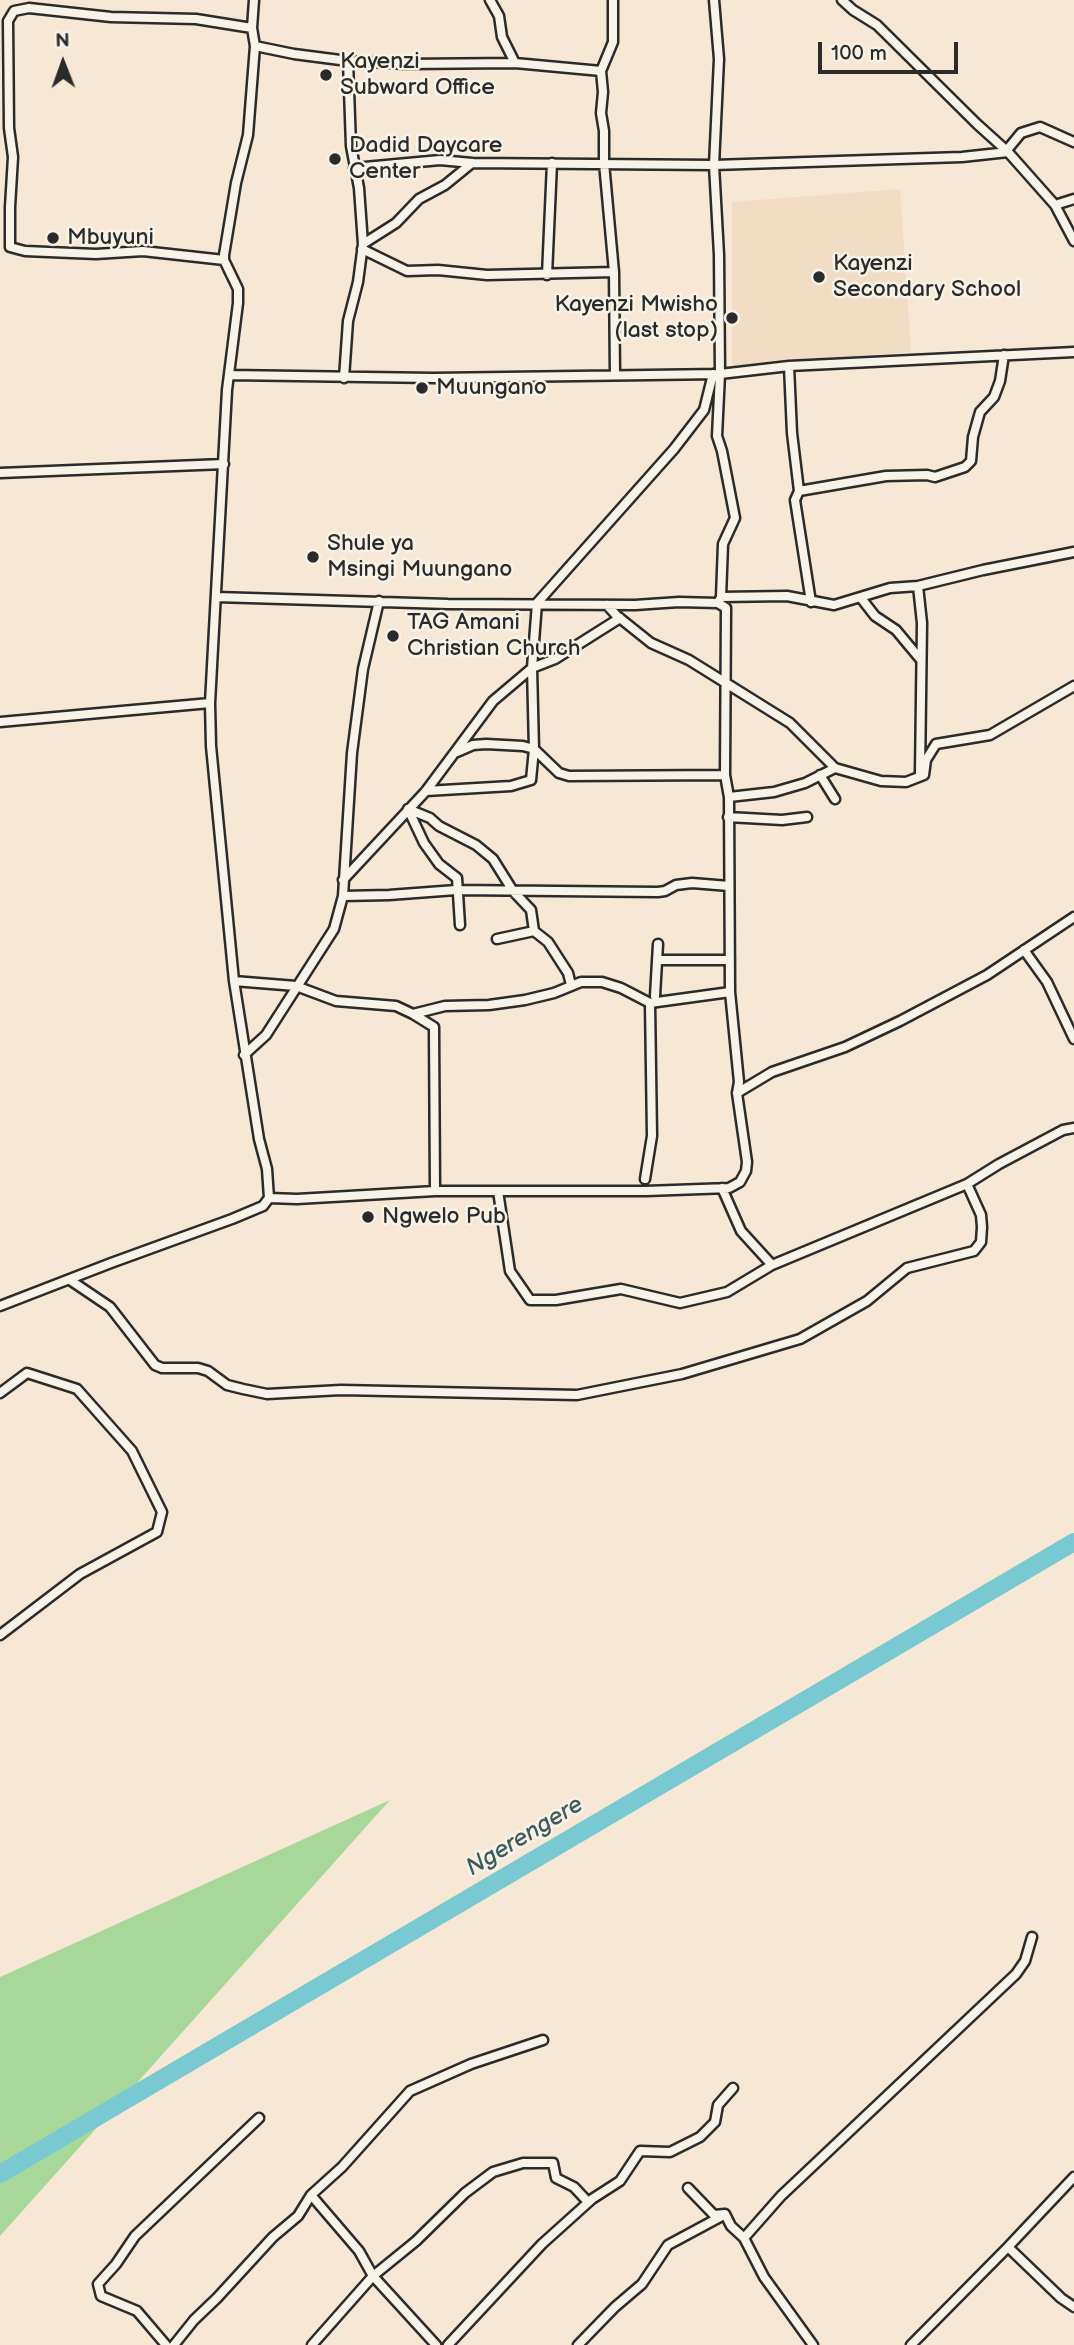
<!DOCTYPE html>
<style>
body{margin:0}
#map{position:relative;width:1074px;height:2345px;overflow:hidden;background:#f6e8d4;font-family:"Balsamiq Sans",sans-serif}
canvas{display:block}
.north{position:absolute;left:28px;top:28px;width:70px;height:70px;-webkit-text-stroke:5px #f7f3e8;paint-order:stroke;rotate:359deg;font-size:19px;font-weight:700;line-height:28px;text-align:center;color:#2b2b2b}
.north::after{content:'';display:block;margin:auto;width:24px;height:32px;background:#2b2b2b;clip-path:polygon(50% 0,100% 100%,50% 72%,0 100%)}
.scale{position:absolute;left:818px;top:42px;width:140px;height:32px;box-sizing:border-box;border:4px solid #2b2b2b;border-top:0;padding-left:9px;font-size:21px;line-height:24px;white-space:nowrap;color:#2b2b2b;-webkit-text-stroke:5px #f7f3e8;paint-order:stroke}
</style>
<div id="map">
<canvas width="1074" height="2345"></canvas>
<div class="north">N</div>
<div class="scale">100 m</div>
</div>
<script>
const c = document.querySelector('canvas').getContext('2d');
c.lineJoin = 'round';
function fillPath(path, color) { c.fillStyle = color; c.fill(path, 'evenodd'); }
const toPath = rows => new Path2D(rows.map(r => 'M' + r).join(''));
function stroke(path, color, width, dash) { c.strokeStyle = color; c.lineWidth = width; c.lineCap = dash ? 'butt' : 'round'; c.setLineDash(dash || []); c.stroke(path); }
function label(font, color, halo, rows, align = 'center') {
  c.font = font + ' "Balsamiq Sans",sans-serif'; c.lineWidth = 5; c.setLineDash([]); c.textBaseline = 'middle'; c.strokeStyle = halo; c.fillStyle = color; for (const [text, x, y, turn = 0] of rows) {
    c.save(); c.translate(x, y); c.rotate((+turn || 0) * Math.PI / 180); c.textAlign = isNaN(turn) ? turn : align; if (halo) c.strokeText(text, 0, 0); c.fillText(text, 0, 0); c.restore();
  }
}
fillPath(toPath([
 [900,189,911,352,732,366,732,202]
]), '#f1ddc3');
fillPath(toPath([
 [390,1800,0,2236,0,1977]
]), '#a8d899');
stroke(toPath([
 [0,2174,1074,1542]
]), '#78c9d1', 18);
const minor = toPath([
 [490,0,499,16,502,37,515,63],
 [613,0,613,42,601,71,603,92,601,113,604,131,604,163,614,272,615,375],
 [842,0,853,10,877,25,977,124,1008,152,1055,205,1074,241],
 [255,46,294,54,348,61,406,64,515,63,601,71],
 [354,168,440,160,472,163,714,165,962,157,1008,152,1007,150,1021,133,1040,127,1074,142],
 [1055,205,1074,199],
 [363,244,396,223,419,199,445,185,472,163],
 [362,249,407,271,438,270,487,275,614,272],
 [224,260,143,251,96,254,25,251,10,247,10,207,13,157,9,128,8,21,14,11,29,8,111,17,196,19,252,28],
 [547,275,552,163],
 [789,366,792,433,799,491,795,500,811,602],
 [229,375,434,378,720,374,789,366,1074,352],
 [344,378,348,321,358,282,363,244,359,188,351,146,348,61],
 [0,473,224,464],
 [799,491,886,476,927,475,935,477,965,467,971,461,973,437,980,412,994,397,1000,381,1004,355],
 [918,586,922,623,920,773],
 [216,597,448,604,635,605,679,602,718,603],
 [721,597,787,596,834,605,890,588,918,586,983,570,1074,552],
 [861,598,875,616,896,630,921,660],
 [607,605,616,615,651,643,689,660,790,723,835,768,881,781,906,782,924,775,926,760,936,744,990,735,1074,686],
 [0,722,210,703],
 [457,752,473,745,486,744,523,746,534,749,559,773,569,776,725,775],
 [820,775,835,799],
 [426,791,511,786,531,780,534,749,532,668,537,603,674,449,704,410,713,374],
 [729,797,774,792,805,783,835,768],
 [408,809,430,818,439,826,476,845,493,859,513,891,531,910,534,931,548,942,568,973,571,985],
 [408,809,424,843,439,864,457,878,460,925],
 [728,817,782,820,807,817],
 [343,880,426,791,493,701,532,668,555,659,620,618],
 [343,896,389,895,456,890,658,892,665,891,676,885,692,883,729,886],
 [497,939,534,931],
 [1024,950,1047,982,1074,1039],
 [657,960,730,960],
 [234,981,296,986,336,1001,396,1006,413,1014,445,1006,489,1005,525,1000,554,993,581,982,602,982,621,988,650,1003,730,992],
 [655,996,658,944],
 [413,1014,434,1027,435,1191],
 [244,1055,266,1035,334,929,343,896,352,753,363,669,379,601],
 [737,1093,772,1072,845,1047,900,1021,987,975,1074,917],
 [645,1179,652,1136,650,1003],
 [722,1188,741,1231,772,1265],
 [498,1191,510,1271,530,1300,556,1300,621,1289,680,1303,727,1292,772,1265,967,1184,999,1164,1063,1130,1074,1128],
 [269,1198,297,1199,435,1191,646,1191,729,1188,740,1182,746,1171,747,1162,737,1093,739,1082,730,992,729,797,725,775,726,608,718,603,721,597,723,544,735,518,722,451,717,436,720,374,719,255,714,165,719,59,714,0],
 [70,1280,110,1307,155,1365,162,1368,198,1368,208,1371,227,1385,243,1389,267,1394,341,1390,577,1395,682,1374,800,1339,867,1301,907,1268,974,1251,981,1242,982,1227,981,1215,967,1184],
 [0,1306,111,1263,232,1219,263,1206,269,1198,267,1169,259,1139,234,981,211,746,210,703,227,390,238,303,238,289,224,260,224,255,236,183,248,135,255,46,252,28,254,0],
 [0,1393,27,1373,77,1389,132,1451,162,1512,157,1532,80,1574,0,1635],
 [688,2188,714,2215,725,2214,731,2226,744,2238,764,2277,813,2345],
 [311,2195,359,2251,373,2276,436,2345],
 [744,2238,781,2196,1016,1974,1025,1961,1032,1937],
 [1008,2247,1061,2298,1074,2307],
 [166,2345,137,2311,101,2296,98,2284,116,2264,135,2236,259,2118],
 [174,2345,194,2320,217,2298,273,2237,298,2216,311,2195,342,2167,410,2091,471,2064,543,2040],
 [312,2345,373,2276,416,2241,465,2193,493,2172,523,2163,553,2163,556,2178,574,2187,588,2202],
 [448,2345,542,2244,592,2199,620,2181,640,2151,670,2152,700,2137,715,2122,718,2105,733,2088],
 [578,2345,615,2307,642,2284,668,2245,722,2216],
 [911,2345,1008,2247,1074,2177]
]);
stroke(minor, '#2b2b2b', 13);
stroke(minor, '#f7f3e8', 8);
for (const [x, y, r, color] of [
 [326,75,7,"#2b2b2b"],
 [335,159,7,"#2b2b2b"],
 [53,238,7,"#2b2b2b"],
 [819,277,7,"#2b2b2b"],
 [732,318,7,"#2b2b2b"],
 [422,388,7,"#2b2b2b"],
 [313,557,7,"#2b2b2b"],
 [393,636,7,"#2b2b2b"],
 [368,1217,7,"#2b2b2b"]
]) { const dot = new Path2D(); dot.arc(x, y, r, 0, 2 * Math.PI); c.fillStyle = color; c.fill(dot); stroke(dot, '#f7f3e8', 2.5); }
label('23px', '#2b2b2b', '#f7f3e8', [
 ["Kayenzi",340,62],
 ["Subward Office",340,88],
 ["Dadid Daycare",349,146],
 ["Center",349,172],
 ["Mbuyuni",67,238],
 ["Kayenzi",833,264],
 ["Secondary School",833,290],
 ["Kayenzi Mwisho",718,305,"right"],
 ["(last stop)",718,331,"right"],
 ["Muungano",436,388],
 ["Shule ya",327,544],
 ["Msingi Muungano",327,570],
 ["TAG Amani",407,623],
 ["Christian Church",407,649],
 ["Ngwelo Pub",382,1217]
], 'left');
label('italic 24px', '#425a5d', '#f7f3e8', [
 ["Ngerengere",525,1837,-31]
]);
</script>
